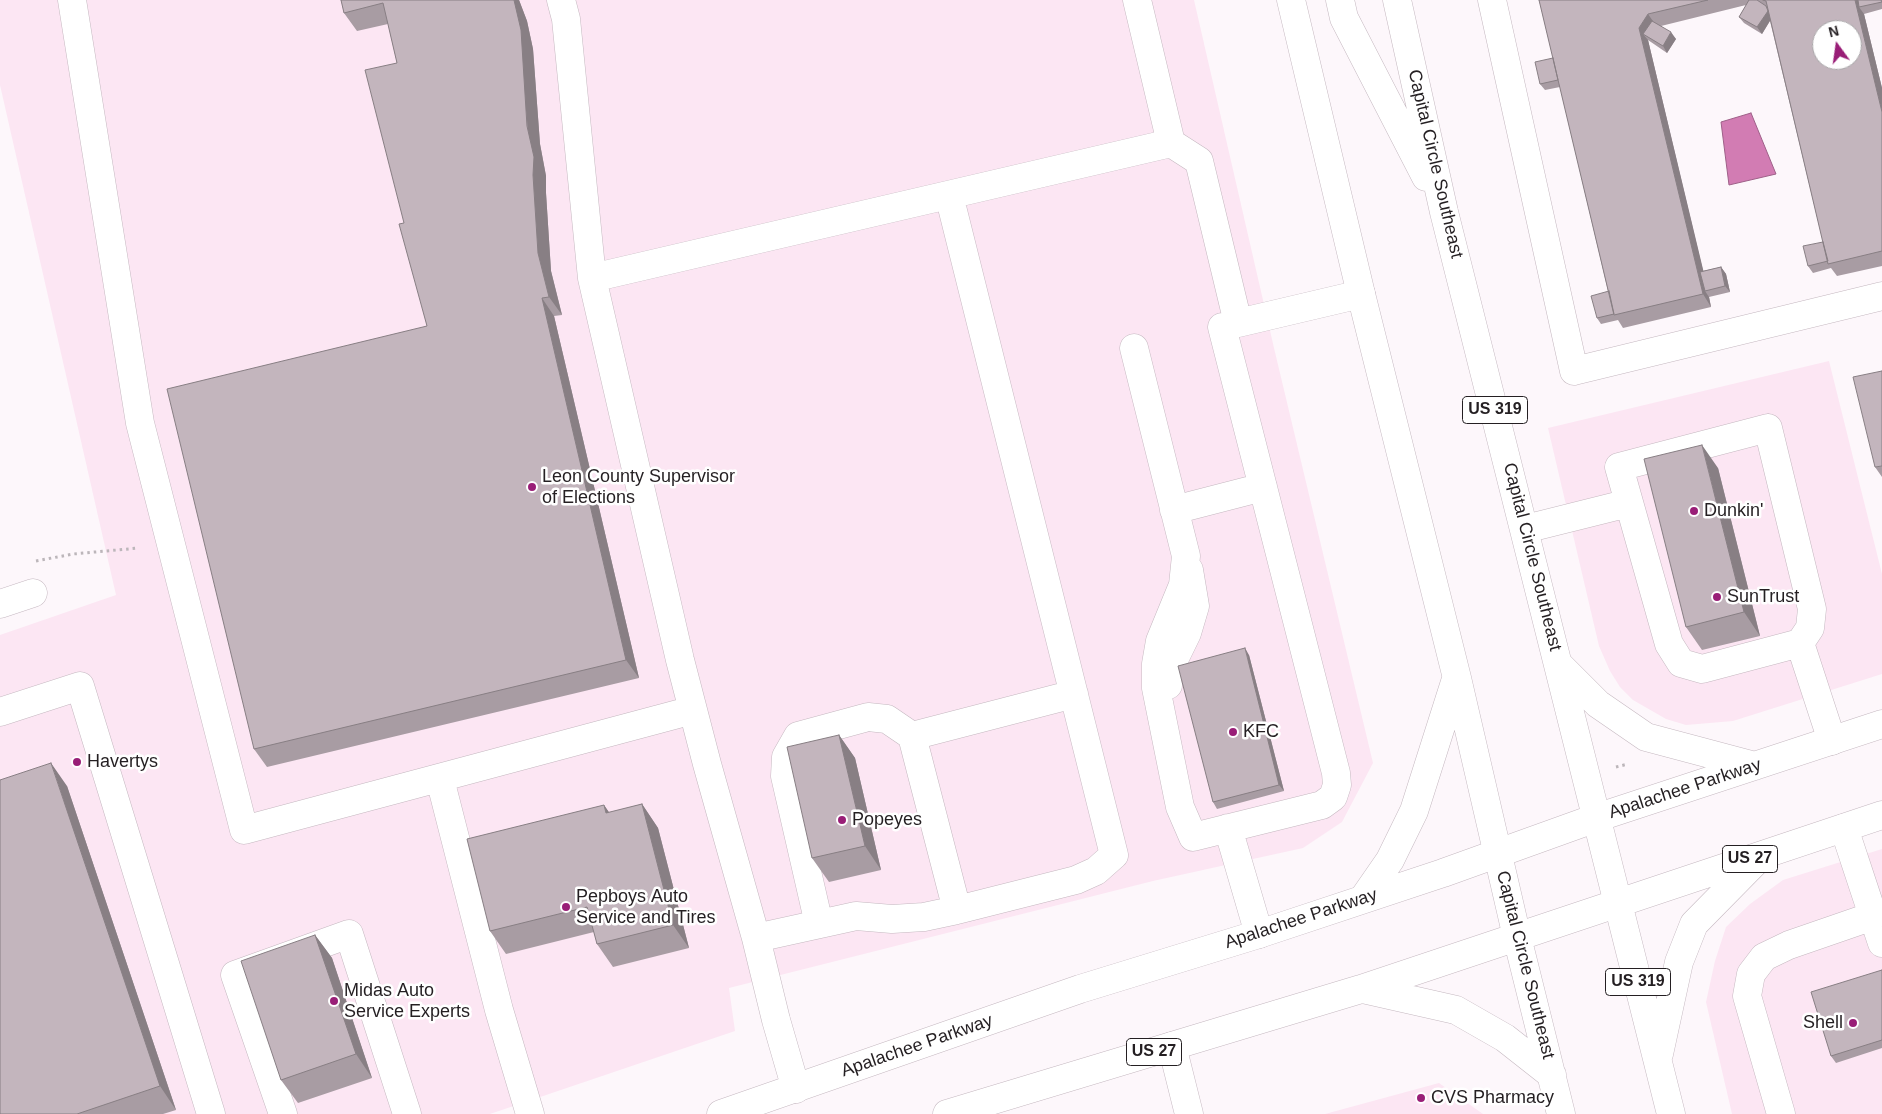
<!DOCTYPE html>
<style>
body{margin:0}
#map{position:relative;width:1882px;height:1114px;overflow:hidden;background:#fdf7fb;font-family:Helvetica,sans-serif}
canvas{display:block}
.north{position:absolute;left:1812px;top:20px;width:50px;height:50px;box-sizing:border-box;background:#fff;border:1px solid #a7a5a7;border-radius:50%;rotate:346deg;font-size:14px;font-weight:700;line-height:20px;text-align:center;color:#241f22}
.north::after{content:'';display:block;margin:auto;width:18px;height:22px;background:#991e77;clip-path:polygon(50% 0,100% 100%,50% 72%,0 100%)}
</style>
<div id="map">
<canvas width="1882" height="1114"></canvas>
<div class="north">N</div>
</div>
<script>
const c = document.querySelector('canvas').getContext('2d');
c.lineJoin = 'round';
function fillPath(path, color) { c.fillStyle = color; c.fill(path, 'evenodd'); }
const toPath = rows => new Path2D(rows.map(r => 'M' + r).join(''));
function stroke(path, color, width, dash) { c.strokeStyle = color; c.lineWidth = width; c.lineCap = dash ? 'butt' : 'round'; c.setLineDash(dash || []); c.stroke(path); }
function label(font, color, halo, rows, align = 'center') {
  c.font = font + ' Helvetica,sans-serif'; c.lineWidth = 5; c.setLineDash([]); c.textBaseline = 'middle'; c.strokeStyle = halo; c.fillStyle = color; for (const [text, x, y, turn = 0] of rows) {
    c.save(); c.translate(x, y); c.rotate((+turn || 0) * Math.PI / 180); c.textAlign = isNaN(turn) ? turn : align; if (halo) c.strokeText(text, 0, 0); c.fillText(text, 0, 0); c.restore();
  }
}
fillPath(toPath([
 [0,0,1194,0,1274,348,1373,763,1342,822,1303,848,1153,881,729,988,735,1031,490,1114,0,1114,0,635,116,595,0,85],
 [1829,361,1882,574,1882,674,1733,721,1686,725,1666,719,1633,700,1620,687,1610,671,1599,646,1548,428],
 [1882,849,1882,1114,1732,1114,1706,1002,1715,961,1726,927,1750,904,1783,880],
 [1439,1083,1483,1114,1325,1114]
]), '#fce6f3');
const water = toPath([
 [1751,113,1776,174,1729,185,1721,122,1751,113]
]);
fillPath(water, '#d27cb3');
stroke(water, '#9e6088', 1);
const minor = toPath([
 [72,0,140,423,244,830,693,710],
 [561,0,566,19,592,278,680,660,707,764,756,938,776,1020,796,1089],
 [1137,0,1171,143,1199,161,1238,323,1361,294],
 [1492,0,1574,371,1882,296],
 [592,278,1171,143],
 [1134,348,1186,556,1183,585,1160,641,1156,664,1156,688,1180,807,1193,837,1322,805,1333,797,1337,785,1336,773,1222,327],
 [1768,428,1812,609,1810,628,1800,643,1702,669,1681,663,1669,644,1619,467,1768,428],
 [1174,510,1263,487],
 [1525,529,1629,503],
 [0,604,33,593],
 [1800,643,1832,741],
 [1168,685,1167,674,1187,633,1195,606,1189,570],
 [0,712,80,686,211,1114],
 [912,736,1074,694],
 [440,779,499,1010,530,1114],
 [1228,828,1259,934],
 [1844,828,1882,943],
 [819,924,785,776,786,757,798,736,868,717,887,719,912,736,957,910],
 [756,938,856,916,892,919,924,917,957,910,1076,880,1096,871,1114,855,949,195],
 [1172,1046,1189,1114],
 [283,1114,235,975,349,934,407,1114],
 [1781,1114,1747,996,1751,974,1764,957,1789,945,1873,916]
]);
const major = toPath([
 [1291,0,1361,294,1457,678,1517,937,1561,1114],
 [1340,0,1344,18,1426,177],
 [1397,0,1444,212,1671,1114],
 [1559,665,1598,704,1646,737,1755,766],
 [1363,899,1390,860,1414,811,1456,679],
 [1363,989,1456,1010,1505,1038,1552,1075],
 [1659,1054,1679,962,1694,924,1757,860],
 [721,1114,1080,989,1259,934,1443,873,1596,818,1882,724],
 [947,1114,1361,989,1882,815]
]);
stroke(minor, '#c5b8c0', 29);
stroke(major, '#c5b8c0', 29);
stroke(toPath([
 [36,561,73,554,139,548],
 [1616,767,1628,764]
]), '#bcb6ba', 3, [2.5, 4]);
stroke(minor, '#fff', 28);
stroke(major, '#fff', 28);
fillPath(toPath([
 [341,0,519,0,527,21,533,49,540,144,546,176,546,193,551,271,562,315,554,316,639,678,267,767,254,749,427,326,404,223,397,63,388,24,357,31,344,13],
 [1539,0,1882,0,1882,9,1864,14,1882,88,1882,266,1837,276,1831,268,1813,273,1808,266,1823,242,1770,21,1762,34,1744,23,1739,17,1746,5,1661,26,1676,39,1667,53,1648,40,1703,271,1721,267,1726,274,1730,292,1709,297,1711,307,1623,328,1618,320,1601,324,1597,318,1608,291,1560,87,1545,90,1540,84,1553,58],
 [1882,466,1882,477,1875,467],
 [1718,468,1760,636,1702,650,1686,627],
 [1249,655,1284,791,1217,809,1213,802],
 [839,735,855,758,881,870,829,882,812,858],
 [67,786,176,1110,163,1114,0,1114],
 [642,804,658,828,689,948,613,967,597,944,594,932,506,954,490,931,604,805,609,813],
 [315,935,332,958,372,1078,298,1103,281,1080],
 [1882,970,1882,1048,1836,1063,1831,1056]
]), '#a89ca3');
fillPath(toPath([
 [514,0,519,0,527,21,533,49,540,144,546,176,546,193,551,271,562,315,549,297,538,253,533,175],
 [1855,0,1861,0,1859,7,1864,14,1882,88,1882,112],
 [1770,8,1774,14,1762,34,1757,27],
 [1648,14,1657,27,1643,34,1648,40,1708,290,1705,291,1709,297,1711,307,1703,294,1639,28],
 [1671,32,1676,39,1667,53,1663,46],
 [1721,267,1726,274,1730,292,1725,286],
 [542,298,554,316,639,678,626,660],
 [1702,445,1718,468,1760,636,1744,612],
 [1245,648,1249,655,1284,791,1279,785],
 [839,735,855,758,881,870,865,846],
 [51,763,67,786,176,1110,160,1086],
 [642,804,658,828,689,948,673,925],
 [604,805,620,828,606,813],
 [315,935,332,958,372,1078,356,1054]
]), '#887f84');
const building = toPath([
 [341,0,514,0,521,30,527,126,534,157,533,175,538,253,549,297,542,298,626,660,254,749,167,389,427,326,399,224,404,223,365,70,397,63,383,3,344,13,341,0],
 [1539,0,1708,0,1648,14,1639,28,1703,294,1614,315,1539,0],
 [1749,0,1757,0,1766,6,1768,11,1757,27,1739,17,1749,0],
 [1763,0,1855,0,1882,112,1882,251,1828,264,1766,1,1763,0],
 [1822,30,1852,30,1852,60,1822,60,1822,30],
 [1858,0,1881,0,1882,2,1859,7,1858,0],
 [1652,21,1671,32,1663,46,1643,34,1652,21],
 [1553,58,1558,80,1540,84,1535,62,1553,58],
 [1823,242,1828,261,1808,266,1803,246,1823,242],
 [1721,267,1725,286,1705,291,1700,272,1721,267],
 [1609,291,1614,314,1597,318,1591,296,1609,291],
 [1882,371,1882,466,1875,467,1853,377,1882,371],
 [1702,445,1744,612,1686,627,1644,459,1702,445],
 [1245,648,1279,785,1213,802,1178,666,1245,648],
 [839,735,865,846,812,858,787,747,839,735],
 [51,763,160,1086,77,1114,0,1114,0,780,51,763],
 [642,804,673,925,597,944,587,907,490,931,467,839,604,805,606,813,642,804],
 [315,935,356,1054,281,1080,241,961,315,935],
 [1882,970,1882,1040,1831,1056,1811,992,1882,970]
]);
fillPath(building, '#c3b5bd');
stroke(building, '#887f84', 1);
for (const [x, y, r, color] of [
 [532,487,5,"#991e77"],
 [1694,511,5,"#991e77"],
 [1717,597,5,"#991e77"],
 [1233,732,5,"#991e77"],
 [77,762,5,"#991e77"],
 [842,820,5,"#991e77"],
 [566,907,5,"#991e77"],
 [334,1001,5,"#991e77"],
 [1853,1023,5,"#991e77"],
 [1421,1098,5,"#991e77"]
]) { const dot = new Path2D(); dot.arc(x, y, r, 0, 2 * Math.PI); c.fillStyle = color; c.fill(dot); stroke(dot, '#fff', 2); }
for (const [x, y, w] of [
 [1495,410,65],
 [1750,859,55],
 [1638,982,65],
 [1154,1052,55]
]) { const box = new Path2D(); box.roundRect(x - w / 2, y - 13.5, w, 27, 4); c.fillStyle = '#fff'; c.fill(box); stroke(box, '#241f22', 1); }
label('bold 16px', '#241f22', null, [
 ["US 319",1495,410],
 ["US 27",1750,859],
 ["US 319",1638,982],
 ["US 27",1154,1052]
]);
label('18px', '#241f22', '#fff', [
 ["Capital Circle Southeast",1435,164,77],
 ["Capital Circle Southeast",1532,557,76],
 ["Apalachee Parkway",1685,789,-18],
 ["Apalachee Parkway",1301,919,-18],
 ["Capital Circle Southeast",1525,965,76],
 ["Apalachee Parkway",917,1046,-19]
]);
label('18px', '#241f22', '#fff', [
 ["Leon County Supervisor",542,477],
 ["of Elections",542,498],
 ["Dunkin'",1704,511],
 ["SunTrust",1727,597],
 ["KFC",1243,732],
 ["Havertys",87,762],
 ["Popeyes",852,820],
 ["Pepboys Auto",576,897],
 ["Service and Tires",576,918],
 ["Midas Auto",344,991],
 ["Service Experts",344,1012],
 ["Shell",1843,1023,"right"],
 ["CVS Pharmacy",1431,1098]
], 'left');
</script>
